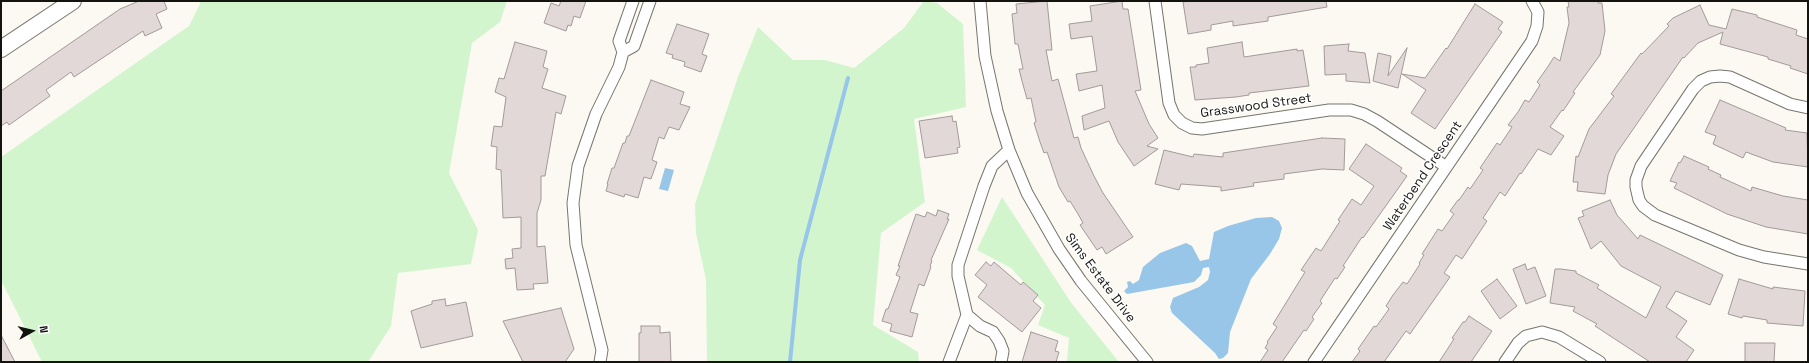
<!DOCTYPE html>
<style>
body{margin:0}
#map{position:relative;width:1809px;height:363px;overflow:hidden;background:#fbf9f2;font-family:"Space Grotesk",sans-serif}
canvas{display:block}
.frame{position:absolute;inset:0;border:2px solid #131310;pointer-events:none}
.north{position:absolute;left:12px;top:311px;width:40px;height:40px;-webkit-text-stroke:3px #fff;paint-order:stroke;rotate:82deg;font-size:11px;font-weight:700;line-height:16px;text-align:center;color:#131310}
.north::after{content:'';display:block;margin:auto;width:14px;height:18px;background:#131310;clip-path:polygon(50% 0,100% 100%,50% 72%,0 100%)}
</style>
<div id="map">
<canvas width="1809" height="363"></canvas>
<div class="frame"></div>
<div class="north">N</div>
</div>
<script>
const c = document.querySelector('canvas').getContext('2d');
c.lineJoin = 'round';
function fillPath(path, color) { c.fillStyle = color; c.fill(path, 'evenodd'); }
const toPath = rows => new Path2D(rows.map(r => 'M' + r).join(''));
function stroke(path, color, width, dash) { c.strokeStyle = color; c.lineWidth = width; c.lineCap = dash ? 'butt' : 'round'; c.setLineDash(dash || []); c.stroke(path); }
function label(font, color, halo, rows, align = 'center') {
  c.font = font + ' "Space Grotesk",sans-serif'; c.lineWidth = 3; c.setLineDash([]); c.textBaseline = 'middle'; c.strokeStyle = halo; c.fillStyle = color; for (const [text, x, y, turn = 0] of rows) {
    c.save(); c.translate(x, y); c.rotate((+turn || 0) * Math.PI / 180); c.textAlign = isNaN(turn) ? turn : align; if (halo) c.strokeText(text, 0, 0); c.fillText(text, 0, 0); c.restore();
  }
}
fillPath(toPath([
 [199,1,507,1,500,22,472,43,449,173,478,230,471,264,398,273,391,326,368,362,42,362,1,280,1,157,189,26,200,4],
 [924,1,937,3,963,24,966,107,914,119,925,202,881,233,873,325,918,352,919,362,707,362,706,280,696,233,695,204,738,77,758,27,793,60,825,60,854,68,904,28],
 [1002,197,1072,304,1119,362,1067,362,1069,338,1038,325,1045,305,1011,268,977,250]
]), '#d2f5cd');
fillPath(toPath([
 [665,168,674,170,668,191,659,189],
 [1272,217,1279,221,1282,228,1279,239,1270,254,1251,279,1230,332,1228,353,1223,358,1219,359,1215,353,1172,313,1170,307,1173,298,1199,287,1208,280,1210,272,1209,267,1203,268,1201,275,1194,282,1127,294,1124,291,1128,287,1127,282,1130,281,1133,284,1139,280,1143,267,1160,253,1186,243,1192,246,1200,261,1209,259,1214,232,1228,226,1256,218]
]), '#97c6e9');
stroke(toPath([
 [790,362,800,260,848,78]
]), '#97c6e9', 4);
const building = toPath([
 [139,1,164,1,167,9,156,14,162,28,145,36,143,31,74,77,71,72,46,90,50,96,9,125,7,122,1,126,1,91,120,9,139,1],
 [561,1,586,1,580,18,574,16,571,26,568,25,566,31,544,23,551,3,559,6,561,1],
 [1047,1,1052,50,1046,50,1052,81,1058,79,1074,138,1078,137,1081,148,1094,176,1103,193,1133,237,1106,254,1102,247,1097,250,1080,225,1083,223,1078,214,1070,201,1068,202,1059,187,1047,152,1044,153,1040,142,1034,123,1036,122,1031,98,1027,99,1022,81,1019,69,1023,69,1018,44,1015,44,1012,14,1017,13,1016,4,1047,1],
 [1122,1,1123,9,1128,9,1141,90,1135,91,1149,124,1158,138,1147,146,1158,149,1134,166,1118,142,1109,121,1084,130,1082,116,1105,108,1102,85,1079,91,1076,74,1097,71,1092,36,1071,39,1069,24,1092,21,1090,6,1122,1],
 [1190,1,1326,1,1327,7,1268,17,1268,21,1233,26,1233,21,1211,25,1211,30,1188,34,1183,2,1190,1],
 [1568,1,1598,1,1598,3,1602,3,1605,31,1600,55,1573,92,1575,93,1563,111,1562,110,1550,127,1564,136,1551,155,1538,149,1521,174,1520,173,1505,196,1500,192,1483,218,1487,221,1481,230,1462,259,1456,255,1444,273,1450,277,1410,334,1406,331,1384,362,1352,362,1360,351,1358,349,1365,339,1374,326,1376,327,1389,309,1386,306,1393,295,1403,282,1407,284,1420,264,1419,263,1424,255,1422,254,1438,229,1442,231,1454,214,1450,211,1458,200,1459,200,1468,187,1470,189,1483,170,1480,168,1497,143,1500,145,1512,127,1508,125,1518,112,1525,100,1529,102,1540,85,1537,82,1547,68,1554,57,1560,61,1569,23,1567,7,1569,7,1568,1],
 [1475,4,1503,22,1498,29,1502,32,1435,129,1411,113,1426,90,1402,74,1425,78,1446,48,1447,49,1475,4],
 [1700,5,1709,25,1726,29,1732,9,1757,15,1757,17,1797,30,1796,35,1808,39,1808,74,1790,68,1791,66,1768,59,1768,57,1720,44,1723,32,1698,43,1684,58,1683,57,1616,154,1608,175,1605,194,1577,191,1578,182,1573,182,1576,156,1578,157,1589,129,1614,96,1611,94,1641,53,1642,54,1669,26,1667,24,1673,18,1700,5],
 [677,24,709,34,702,54,707,56,701,72,684,66,685,62,672,58,673,55,666,53,677,24],
 [515,42,547,51,543,67,548,69,542,88,566,96,561,114,556,112,545,176,541,176,541,200,537,213,537,247,545,246,548,283,533,284,534,289,517,290,515,268,506,269,505,259,513,258,512,249,521,248,521,217,503,218,501,170,496,169,497,147,491,146,494,126,502,127,506,97,495,92,499,78,504,79,515,42],
 [1242,42,1244,57,1297,49,1297,51,1303,50,1309,86,1249,93,1249,95,1236,97,1195,100,1190,67,1196,67,1196,65,1209,63,1207,48,1242,42],
 [1349,44,1348,51,1365,53,1370,83,1346,81,1346,74,1325,75,1324,46,1349,44],
 [1407,48,1398,88,1373,81,1378,53,1391,56,1388,76,1407,48],
 [651,80,684,92,680,104,690,107,679,130,669,127,664,139,659,137,652,160,657,162,651,179,644,177,638,198,625,194,624,197,606,191,608,184,607,184,612,168,614,168,623,143,625,143,627,136,629,136,651,80],
 [1720,100,1786,128,1785,130,1807,133,1808,167,1773,162,1746,152,1743,158,1713,144,1716,136,1705,132,1720,100],
 [952,116,953,122,956,121,960,147,957,148,958,153,925,158,919,121,952,116],
 [1322,138,1345,139,1344,170,1322,169,1284,174,1284,179,1253,183,1254,186,1221,191,1221,187,1181,184,1179,190,1155,184,1164,150,1193,157,1194,154,1223,157,1223,153,1322,138],
 [1366,144,1402,168,1400,171,1407,176,1363,238,1362,237,1343,266,1345,267,1337,279,1335,278,1320,301,1322,303,1312,317,1314,319,1306,331,1304,330,1282,362,1260,362,1268,350,1265,348,1268,343,1267,342,1277,327,1273,324,1305,272,1301,270,1316,248,1321,251,1340,221,1338,220,1352,199,1361,205,1374,186,1349,169,1366,144],
 [1684,156,1709,167,1708,169,1721,175,1720,177,1751,191,1752,187,1783,196,1808,200,1808,234,1766,227,1727,214,1674,188,1677,183,1670,181,1679,162,1680,163,1684,156],
 [1610,200,1617,215,1638,239,1640,235,1723,275,1710,305,1676,291,1666,307,1687,321,1676,337,1694,350,1686,362,1650,362,1595,326,1597,324,1573,311,1575,307,1550,303,1555,269,1561,269,1576,271,1576,273,1599,285,1597,288,1646,318,1661,287,1621,266,1601,241,1591,249,1578,218,1584,216,1582,211,1610,200],
 [938,210,949,214,947,219,949,219,931,260,932,261,930,266,931,267,924,286,919,284,910,312,918,314,912,337,890,331,892,324,882,321,886,309,888,309,900,277,896,275,900,266,898,266,916,214,925,217,927,212,936,216,938,210],
 [986,262,991,266,994,262,1021,285,1023,282,1038,295,1033,301,1041,308,1022,332,978,297,987,285,975,275,986,262],
 [1525,264,1527,270,1535,267,1546,296,1526,304,1513,269,1525,264],
 [1497,279,1517,306,1500,319,1481,291,1497,279],
 [1739,279,1773,289,1773,287,1805,291,1803,326,1767,323,1767,320,1743,316,1742,318,1728,314,1739,279],
 [445,299,446,306,466,302,473,336,421,348,411,311,432,304,432,301,445,299],
 [561,308,574,349,565,362,523,362,503,321,561,308],
 [1469,316,1492,331,1471,362,1439,362,1454,339,1452,338,1463,322,1465,322,1469,316],
 [641,326,660,326,660,333,670,332,671,362,639,362,639,333,641,333,641,326],
 [1031,332,1058,341,1055,351,1059,352,1056,362,1022,362,1031,332],
 [1,335,15,362,1,362,1,335],
 [1745,343,1775,343,1774,362,1745,362,1745,343]
]);
fillPath(building, '#e1d8d7');
stroke(building, '#a29a99', 1);
const street = toPath([
 [980,1,985,56,997,111,1009,150,1027,193,1059,249,1081,281,1147,362],
 [1155,1,1169,103,1174,115,1182,123,1192,128,1202,129,1329,110,1351,110,1364,114,1377,121,1445,166],
 [623,52,634,46,650,1],
 [1808,108,1790,104,1730,77,1720,76,1710,77,1701,81,1693,89,1641,166,1636,180,1636,187,1639,200,1643,206,1655,215,1739,250,1764,257,1808,264],
 [967,315,980,326,993,332,999,341,1003,351,1001,362],
 [600,362,602,350,576,245,573,203,578,166,596,114,619,67,623,52,619,41,633,1],
 [949,362,967,315,958,276,958,265,984,186,992,166,1009,150],
 [1314,362,1532,41,1537,26,1538,12,1532,1],
 [1505,362,1518,343,1526,336,1542,332,1559,337,1600,362]
]);
const secondary = toPath([
 [1,49,73,1]
]);
stroke(street, '#76756e', 13);
stroke(secondary, '#76756e', 18);
stroke(street, '#fff', 11);
stroke(secondary, '#fff', 16);
label('13px', '#131310', '#fff', [
 ["Grasswood Street",1256,106,-8],
 ["Waterbend Crescent",1423,176,-56],
 ["Sims Estate Drive",1100,278,53]
]);
</script>
